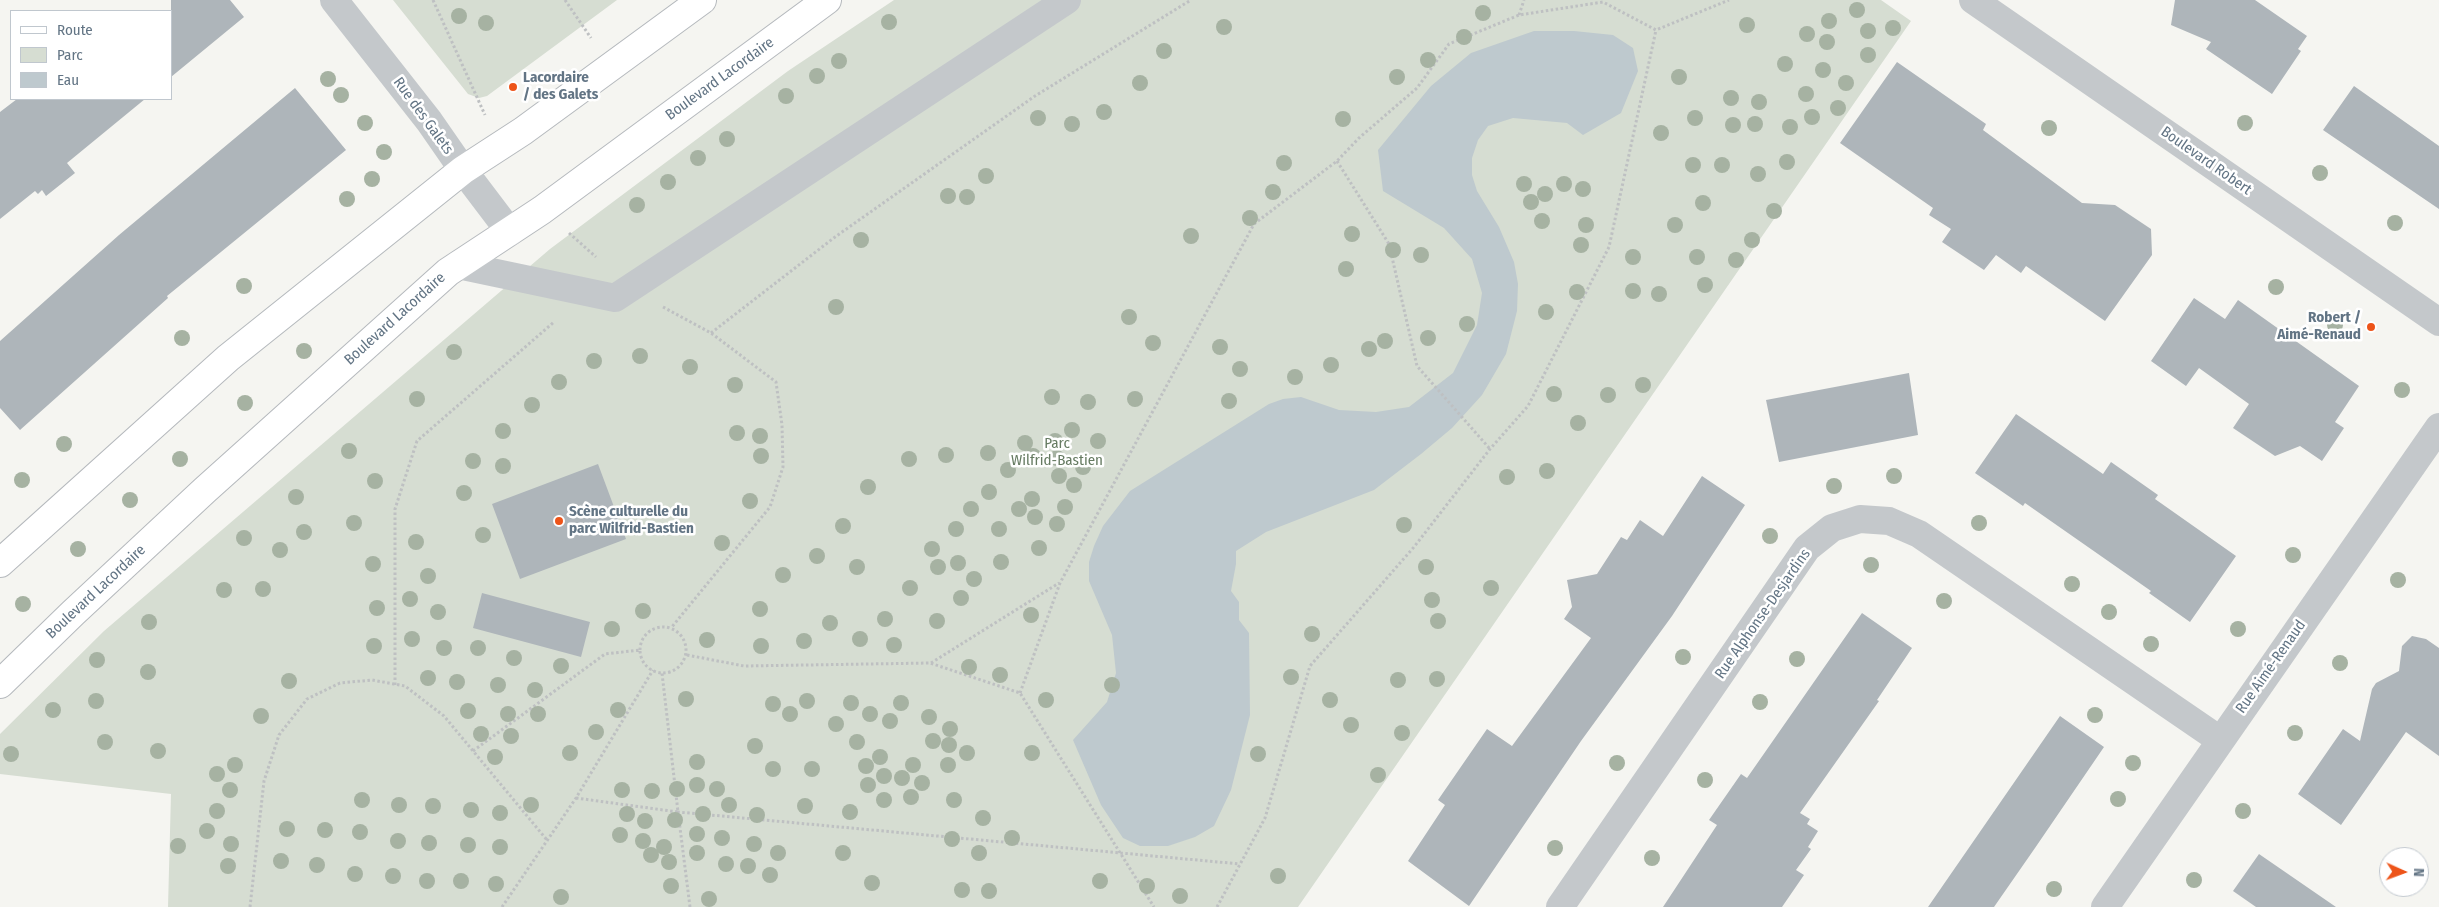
<!DOCTYPE html>
<meta charset="utf-8">
<style>
body{margin:0}
#map{position:relative;width:2439px;height:907px;overflow:hidden;background:#f5f5f1;font-family:"Fira Sans Condensed",sans-serif}
canvas{display:block}
.legend{position:absolute;left:10px;top:10px;width:162px;height:90px;box-sizing:border-box;background:#fff;border:1px solid #c0c7ce;margin:0;padding:6px 9px;list-style:none;font-size:15px;color:#627484}
.legend li{display:flex;align-items:center;gap:10px;height:25px}
.legend b{width:25px;border:1px solid #c0c7ce}
.north{position:absolute;left:2379px;top:847px;width:50px;height:50px;box-sizing:border-box;background:#fff;border:1px solid #c0c7ce;border-radius:50%;rotate:92deg;font-size:14px;font-weight:700;line-height:20px;text-align:center;color:#627484}
.north::after{content:'';display:block;margin:auto;width:18px;height:22px;background:#ed5419;clip-path:polygon(50% 0,100% 100%,50% 72%,0 100%)}
</style>
<div id="map">
<canvas width="2439" height="907"></canvas>
<ul class="legend">
<li><b style="height:6px;background:#fff"></b>Route</li>
<li><b style="height:14px;background:#d6ddd2"></b>Parc</li>
<li><b style="height:14px;background:#bec9ce"></b>Eau</li>
</ul>
<div class="north">N</div>
</div>
<script>
const c = document.querySelector('canvas').getContext('2d');
c.lineJoin = 'round';
function fillPath(path, color) { c.fillStyle = color; c.fill(path, 'evenodd'); }
const toPath = rows => new Path2D(rows.map(r => 'M' + r).join(''));
function stroke(path, color, width, dash) { c.strokeStyle = color; c.lineWidth = width; c.lineCap = dash ? 'butt' : 'round'; c.setLineDash(dash || []); c.stroke(path); }
function label(font, color, halo, rows, align = 'center') {
  c.font = font + ' "Fira Sans Condensed",sans-serif'; c.lineWidth = 5; c.setLineDash([]); c.textBaseline = 'middle'; c.strokeStyle = halo; c.fillStyle = color; for (const [text, x, y, turn = 0] of rows) {
    c.save(); c.translate(x, y); c.rotate((+turn || 0) * Math.PI / 180); c.textAlign = isNaN(turn) ? turn : align; if (halo) c.strokeText(text, 0, 0); c.fillText(text, 0, 0); c.restore();
  }
}
fillPath(toPath([
 [393,0,617,0,487,96,479,98,468,94],
 [894,0,1881,0,1911,21,1298,907,168,907,171,794,0,774,0,734,104,631,550,249,788,71]
]), '#d6ddd2');
fillPath(toPath([
 [1534,31,1574,31,1613,35,1633,48,1638,71,1621,113,1583,135,1567,123,1513,118,1488,126,1478,140,1472,158,1472,175,1477,191,1499,227,1514,262,1518,284,1517,311,1506,354,1482,395,1452,428,1421,454,1374,490,1266,532,1236,551,1236,564,1231,591,1239,602,1239,620,1249,633,1250,715,1231,790,1214,826,1195,837,1168,846,1140,846,1123,838,1101,805,1073,740,1107,702,1116,673,1112,635,1089,581,1089,562,1094,546,1103,526,1130,491,1269,404,1283,399,1301,397,1339,410,1376,412,1409,407,1453,373,1477,325,1482,293,1472,259,1444,228,1383,191,1378,150,1431,86,1471,53]
]), '#bec9ce');
fillPath(toPath([
 [171,0,230,0,244,17,171,77],
 [2175,0,2255,0,2307,36,2298,49,2301,51,2272,94,2206,49,2211,42,2171,25],
 [1897,62,1986,124,1983,130,2082,203,2115,205,2151,229,2152,255,2105,321,2026,266,2021,273,1996,255,1984,270,1942,242,1951,229,1929,215,1933,208,1840,143],
 [2354,86,2439,146,2439,209,2323,130],
 [295,88,346,150,167,296,168,298,20,430,0,408,0,341,119,235],
 [17,99,145,99,67,163,75,173,46,196,42,190,38,194,35,191,0,219,0,112],
 [2194,298,2225,319,2238,300,2359,386,2335,422,2344,428,2322,461,2300,446,2275,456,2233,428,2249,404,2199,368,2186,386,2151,361],
 [1909,373,1918,435,1779,462,1766,400],
 [2016,414,2103,474,2111,462,2158,495,2155,499,2236,556,2190,622,2149,593,2151,591,2025,503,2023,506,1975,473],
 [598,464,626,539,520,579,492,504],
 [1702,476,1745,505,1672,616,1581,741,1469,906,1408,861,1445,805,1438,800,1487,729,1512,746,1591,638,1564,619,1572,607,1567,580,1597,574,1621,537,1627,540,1640,520,1663,536],
 [482,593,590,622,581,657,473,628],
 [1862,613,1912,648,1877,700,1879,701,1800,813,1810,819,1807,824,1818,831,1808,847,1811,849,1796,870,1804,875,1782,907,1663,907,1717,825,1709,820,1741,774,1747,778],
 [2412,636,2426,639,2439,648,2439,756,2406,732,2341,825,2298,794,2343,729,2360,741,2372,689,2376,683,2399,671,2402,646],
 [2060,716,2104,747,2035,848,1994,907,1928,907],
 [2259,854,2336,907,2256,907,2233,891]
]), '#aeb5ba');
const major = toPath([
 [0,563,228,358,463,170,523,131,702,0],
 [0,684,73,613,205,490,448,272,542,210,827,0]
]);
stroke(major, '#b5b9bd', 30);
stroke(toPath([
 [433,0,485,115],
 [565,0,591,38],
 [1519,15,1524,0],
 [1337,161,1389,244,1417,366,1490,449],
 [569,233,596,257],
 [663,307,711,333,776,382,782,425,783,467,770,507,671,628],
 [711,333,835,237,1035,96,1191,0],
 '640 650a23 23 0 1 1 46 0a23 23 0 1 1-46 0Z',
 [687,655,744,666,930,663,1020,693,1154,907],
 [931,663,1059,583],
 [395,685,395,509,417,441,554,322],
 [1020,693,1060,583,1254,224,1337,161,1359,138,1417,88,1449,44,1519,15,1603,2,1656,30,1729,0],
 [473,751,605,654,640,650],
 [576,798,678,812,662,673],
 [250,907,264,781,279,735,307,699,340,683,372,680,405,686,444,716,547,840],
 [502,907,576,798,653,670],
 [690,907,678,812,1240,864],
 [1217,907,1265,818,1310,666,1414,547,1490,449,1528,406,1609,247,1656,30]
]), '#bec0c2', 3, [2.5, 2.5]);
stroke(toPath([
 [334,0,429,121,463,170,510,232],
 [1973,0,2439,322],
 [458,265,615,298,1067,0],
 [1560,907,1807,548,1832,528,1860,519,1889,521,1919,534,2220,740],
 [2105,907,2439,427]
]), '#c4c8cb', 28);
stroke(major, '#fff', 28);
c.fillStyle = '#a6b2a2';
for (const [x, y] of [
 [1857,10],
 [1483,13],
 [459,16],
 [1829,21],
 [889,22],
 [486,23],
 [1747,25],
 [1224,27],
 [1893,28],
 [1868,31],
 [1807,34],
 [1464,37],
 [1827,42],
 [1164,51],
 [1868,55],
 [1428,60],
 [839,61],
 [1785,64],
 [1823,70],
 [817,76],
 [1397,77],
 [1679,77],
 [328,79],
 [1140,83],
 [1846,83],
 [1806,94],
 [341,95],
 [786,96],
 [1731,98],
 [1759,102],
 [1838,108],
 [1104,112],
 [1812,117],
 [1038,118],
 [1695,118],
 [1343,119],
 [365,123],
 [2245,123],
 [1072,124],
 [1755,124],
 [1733,125],
 [1790,127],
 [2049,128],
 [1661,133],
 [727,139],
 [384,152],
 [698,158],
 [1787,162],
 [1284,163],
 [1693,165],
 [1722,165],
 [2320,173],
 [1758,174],
 [986,176],
 [372,179],
 [668,182],
 [1524,184],
 [1564,184],
 [1583,189],
 [1273,192],
 [1545,194],
 [948,196],
 [967,197],
 [347,199],
 [1531,202],
 [1703,203],
 [637,205],
 [1774,211],
 [1250,218],
 [1542,221],
 [2395,223],
 [1586,225],
 [1675,225],
 [1352,234],
 [1191,236],
 [861,240],
 [1752,240],
 [1581,245],
 [1393,250],
 [1421,255],
 [1633,257],
 [1697,257],
 [1736,260],
 [1346,269],
 [1705,285],
 [244,286],
 [2276,287],
 [1633,291],
 [1577,292],
 [1659,294],
 [836,307],
 [1546,312],
 [1129,317],
 [1467,324],
 [2335,325],
 [182,338],
 [1428,338],
 [1385,341],
 [1153,343],
 [1220,347],
 [1369,349],
 [304,351],
 [454,352],
 [640,356],
 [594,361],
 [1331,365],
 [690,367],
 [1240,369],
 [1295,377],
 [559,382],
 [735,385],
 [1643,385],
 [2402,390],
 [1554,394],
 [1608,395],
 [1052,397],
 [417,399],
 [1135,399],
 [1229,401],
 [1088,402],
 [245,403],
 [532,405],
 [1578,423],
 [1072,430],
 [503,431],
 [737,433],
 [760,436],
 [1055,441],
 [1098,441],
 [1025,443],
 [64,444],
 [349,451],
 [988,453],
 [946,455],
 [761,456],
 [1033,456],
 [1057,458],
 [180,459],
 [909,459],
 [473,461],
 [503,466],
 [1083,467],
 [1008,470],
 [1547,471],
 [1059,476],
 [1894,476],
 [1507,477],
 [22,480],
 [375,481],
 [1074,485],
 [1834,486],
 [868,487],
 [989,492],
 [464,493],
 [296,497],
 [1032,499],
 [130,500],
 [750,501],
 [1065,507],
 [971,509],
 [1019,509],
 [1035,517],
 [354,523],
 [1979,523],
 [1057,524],
 [1404,525],
 [843,526],
 [956,529],
 [999,529],
 [304,532],
 [483,535],
 [1770,536],
 [244,538],
 [416,542],
 [722,543],
 [1039,548],
 [78,549],
 [932,549],
 [280,550],
 [2293,555],
 [817,556],
 [1001,562],
 [958,563],
 [373,564],
 [1871,565],
 [857,567],
 [938,567],
 [1426,567],
 [783,575],
 [428,576],
 [974,579],
 [2398,580],
 [2072,584],
 [910,588],
 [1491,588],
 [263,589],
 [224,590],
 [961,598],
 [410,599],
 [1432,600],
 [1944,601],
 [23,604],
 [377,608],
 [760,609],
 [643,611],
 [438,612],
 [2109,612],
 [1031,615],
 [885,619],
 [937,621],
 [1438,621],
 [149,622],
 [830,623],
 [612,629],
 [2238,629],
 [1312,634],
 [412,639],
 [860,639],
 [707,640],
 [804,641],
 [2151,644],
 [894,645],
 [374,646],
 [761,646],
 [444,648],
 [478,648],
 [1683,657],
 [514,658],
 [1797,659],
 [97,660],
 [2340,663],
 [561,666],
 [969,667],
 [148,672],
 [1000,675],
 [1291,677],
 [428,678],
 [1437,679],
 [1398,680],
 [289,681],
 [457,682],
 [498,685],
 [1112,685],
 [535,690],
 [686,699],
 [1046,700],
 [1330,700],
 [96,701],
 [807,701],
 [1760,702],
 [851,703],
 [901,703],
 [773,704],
 [53,710],
 [618,710],
 [468,711],
 [508,714],
 [538,714],
 [790,714],
 [870,714],
 [2095,715],
 [261,716],
 [929,717],
 [890,721],
 [836,724],
 [1351,725],
 [950,729],
 [596,732],
 [1402,733],
 [2295,733],
 [481,734],
 [511,736],
 [933,741],
 [105,742],
 [857,742],
 [949,745],
 [755,746],
 [158,751],
 [570,753],
 [967,753],
 [1032,753],
 [11,754],
 [1258,754],
 [495,757],
 [880,757],
 [697,762],
 [1617,763],
 [2133,763],
 [235,765],
 [913,765],
 [948,765],
 [866,766],
 [773,769],
 [812,769],
 [217,774],
 [1378,775],
 [884,776],
 [902,778],
 [1705,780],
 [922,783],
 [697,785],
 [868,785],
 [677,789],
 [717,789],
 [230,790],
 [622,790],
 [652,791],
 [911,797],
 [2118,799],
 [362,800],
 [884,800],
 [954,800],
 [399,805],
 [531,805],
 [729,805],
 [433,806],
 [805,806],
 [471,810],
 [217,811],
 [2243,811],
 [850,812],
 [500,813],
 [627,814],
 [703,814],
 [757,815],
 [983,818],
 [675,820],
 [645,821],
 [287,829],
 [325,830],
 [207,831],
 [360,832],
 [697,834],
 [620,835],
 [722,838],
 [1012,838],
 [952,839],
 [398,841],
 [643,841],
 [429,843],
 [231,844],
 [754,844],
 [468,845],
 [178,846],
 [500,847],
 [664,847],
 [1555,848],
 [697,853],
 [778,853],
 [843,853],
 [979,853],
 [651,855],
 [1652,858],
 [281,861],
 [669,862],
 [726,864],
 [317,865],
 [228,866],
 [748,866],
 [355,874],
 [770,875],
 [393,876],
 [1278,876],
 [2194,880],
 [427,881],
 [461,881],
 [1100,881],
 [872,883],
 [496,884],
 [671,886],
 [1147,886],
 [2054,889],
 [962,890],
 [989,891],
 [1180,896],
 [561,897],
 [709,899]
]) { c.beginPath(); c.arc(x, y, 8, 0, 2 * Math.PI); c.fill(); }
for (const [x, y, r, color] of [
 [513,87,5,"#ed5419"],
 [2371,327,5,"#ed5419"],
 [559,521,5,"#ed5419"]
]) { const dot = new Path2D(); dot.arc(x, y, r, 0, 2 * Math.PI); c.fillStyle = color; c.fill(dot); stroke(dot, '#fff', 2); }
label('bold 15px', '#627484', '#fff', [
 ["Lacordaire",523,78],
 ["/ des Galets",523,95],
 ["Robert /",2361,318,"right"],
 ["Aimé-Renaud",2361,335,"right"],
 ["Scène culturelle du",569,512],
 ["parc Wilfrid-Bastien",569,529]
], 'left');
label('15px', '#627484', '#fff', [
 ["Boulevard Lacordaire",720,79,-36],
 ["Rue des Galets",423,116,54],
 ["Boulevard Robert",2206,161,35],
 ["Boulevard Lacordaire",395,319,-42],
 ["Boulevard Lacordaire",96,592,-43],
 ["Rue Alphonse-Desjardins",1763,614,-55],
 ["Rue Aimé-Renaud",2271,667,-55]
]);
label('15px', '#667b62', '#fff', [
 ["Parc",1057,444],
 ["Wilfrid-Bastien",1057,461]
]);
</script>
